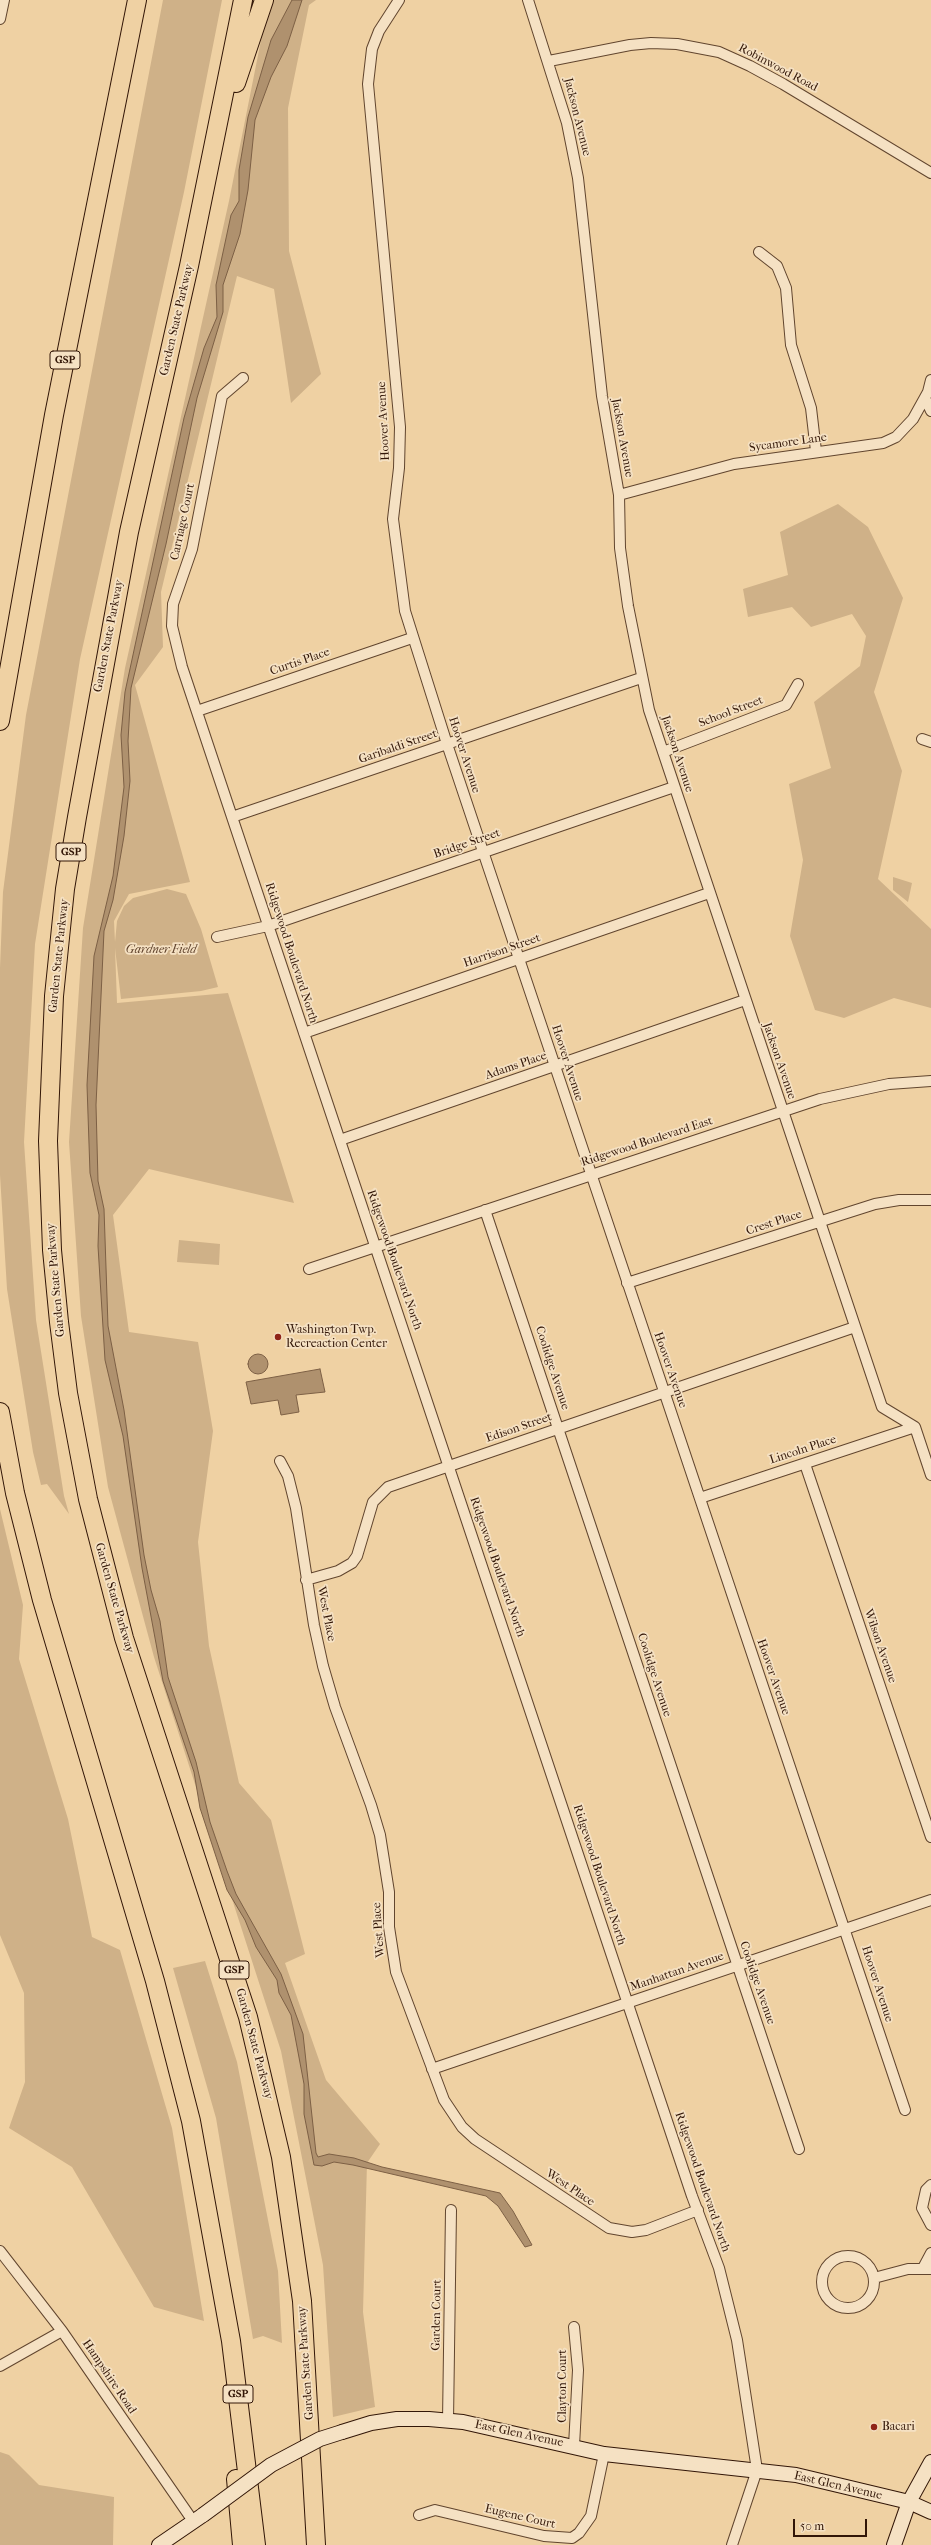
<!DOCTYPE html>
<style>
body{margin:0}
#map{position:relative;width:931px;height:2545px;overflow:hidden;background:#efd1a3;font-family:"IM FELL French Canon",serif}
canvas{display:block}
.scale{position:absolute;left:793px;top:2519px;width:74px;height:18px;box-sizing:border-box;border:2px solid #321607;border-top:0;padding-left:5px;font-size:12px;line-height:14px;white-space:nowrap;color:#321607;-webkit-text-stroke:3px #f5e1c3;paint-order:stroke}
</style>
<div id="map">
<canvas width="931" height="2545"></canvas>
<div class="scale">50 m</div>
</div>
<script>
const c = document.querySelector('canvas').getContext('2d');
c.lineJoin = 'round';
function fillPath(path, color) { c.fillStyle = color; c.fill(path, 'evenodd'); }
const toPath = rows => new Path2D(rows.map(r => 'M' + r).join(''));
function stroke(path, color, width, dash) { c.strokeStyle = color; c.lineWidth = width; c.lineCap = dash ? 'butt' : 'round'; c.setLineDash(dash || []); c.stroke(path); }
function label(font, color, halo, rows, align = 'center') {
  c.font = font + ' "IM FELL French Canon",serif'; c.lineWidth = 3.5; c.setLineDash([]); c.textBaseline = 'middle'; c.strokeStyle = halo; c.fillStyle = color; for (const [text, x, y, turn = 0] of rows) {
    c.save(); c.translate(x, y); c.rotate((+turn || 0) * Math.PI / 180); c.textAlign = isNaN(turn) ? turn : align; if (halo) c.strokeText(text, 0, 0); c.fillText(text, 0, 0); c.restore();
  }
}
fillPath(toPath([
 [163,0,222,0,184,192,80,659,35,944,24,1142,36,1320,64,1496,69,1514,47,1484,41,1485,33,1452,7,1289,0,1175,0,968,3,892,26,715],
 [269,0,316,0,309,5,288,108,289,251,321,374,291,403,274,289,237,276,161,592,163,647,135,685,190,882,129,894,114,921,115,942,117,921,124,906,133,898,167,889,186,894,201,929,218,987,201,991,121,999,115,948,117,1003,228,993,294,1203,149,1169,113,1215,129,1332,198,1342,213,1431,198,1542,209,1646,239,1783,271,1820,305,1954,285,1963,326,2080,380,2144,367,2163,363,2312,375,2407,333,2417,323,2265,281,2051,154,1657,108,1487,81,1316,69,1142,83,928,125,668,229,201],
 [838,504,868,527,903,598,874,692,902,771,878,879,931,929,931,1008,894,998,844,1018,815,1010,790,936,803,860,789,784,831,768,814,702,860,666,866,636,852,614,811,627,792,607,748,617,743,589,788,575,780,532],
 [893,877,912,883,908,902,893,890],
 [179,1240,220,1244,219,1265,177,1262],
 [0,1509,23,1605,19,1659,68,1819,92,1937,120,1950,172,2128,204,2321,154,2307,72,2167,9,2128,25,2082,24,1993,0,1935],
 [205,1961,237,2062,278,2271,282,2343,263,2336,253,2339,216,2118,173,1968],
 [0,2452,9,2455,39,2485,114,2497,113,2545,0,2545]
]), '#cfb188');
const water = toPath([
 [292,0,302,0,287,46,271,77,255,120,248,190,240,234,223,285,223,312,197,398,166,544,131,688,128,741,130,781,124,836,113,900,104,931,96,1105,98,1181,104,1209,108,1326,124,1410,144,1555,151,1590,160,1621,168,1677,196,1762,210,1822,227,1871,236,1894,281,1974,303,2034,316,2153,318,2157,329,2154,354,2158,382,2167,500,2193,513,2211,532,2245,525,2247,498,2206,486,2196,353,2165,334,2162,322,2166,314,2165,304,2114,304,2084,291,2015,279,1993,277,1980,256,1947,245,1920,227,1890,200,1808,194,1772,163,1681,142,1568,123,1436,105,1360,98,1246,99,1215,90,1173,87,1085,94,956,113,876,124,787,121,735,125,692,184,418,204,348,217,317,216,285,231,215,239,201,239,170,248,117,271,40,292,0],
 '248 1364a10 10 0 1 1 20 0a10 10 0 1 1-20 0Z',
 [320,1369,325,1392,296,1395,299,1412,281,1415,278,1400,251,1404,246,1382,320,1369]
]);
fillPath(water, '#af916e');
stroke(water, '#7d6045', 1);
const street = toPath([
 [399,0,379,31,372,49,368,84,400,427,399,468,393,519,405,611,447,744,905,2110],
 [528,0,567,123,578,178,602,396,619,495,620,548,628,606,649,710,882,1407,915,1427,931,1475],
 [0,19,4,0],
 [549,61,630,45,651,43,677,44,719,52,750,66,783,84,931,173],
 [759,252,777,266,786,288,791,345,811,408,816,451],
 [243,378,222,396,192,549,173,604,172,626,182,667,692,2196,719,2268,737,2340,757,2470,732,2545],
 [925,398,931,411],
 [619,495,734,464,883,443,896,437,913,419,928,392,931,380],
 [197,711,412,638],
 [922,739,931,742],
 [663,752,786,705,798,684],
 [232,817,641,678],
 [217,937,268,926,674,787],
 [304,1033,709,893],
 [340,1140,745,1000],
 [485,1210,799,2149],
 [309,1269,820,1099,889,1084,931,1081],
 [627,1283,875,1204,899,1200,931,1200],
 [280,1461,288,1476,296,1508,314,1625,323,1666,335,1707,371,1805,380,1835,389,1892,389,1927,396,1972,444,2100,462,2127,475,2139,609,2228,632,2232,646,2230,698,2210],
 [805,1464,931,1837],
 [700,1498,915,1427],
 [306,1580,338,1571,352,1563,357,1556,373,1502,388,1487,855,1327],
 [432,2069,931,1900],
 [931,2185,926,2190,922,2208,931,2225],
 [0,2251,62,2331,193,2521],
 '822 2282a26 26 0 1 1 52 0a26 26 0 1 1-52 0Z',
 [923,2268,931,2253],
 [874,2278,908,2269,931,2269],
 [0,2366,62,2331],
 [448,2421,451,2210],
 [574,2446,578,2370,574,2327],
 [419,2515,435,2510,544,2536,572,2538,579,2533,591,2516,604,2454]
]);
const secondary = toPath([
 [342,2432,371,2423,397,2419,429,2419,463,2422,604,2454,796,2475,909,2502,931,2512],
 [159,2545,203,2515],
 [894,2545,909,2502,931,2462]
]);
const highway = toPath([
 [243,0,189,266,129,532,77,817,65,889,54,996,48,1141,52,1250,59,1322,68,1393,88,1499,124,1638,248,2017,281,2157,302,2301,316,2545],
 [236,83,264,0],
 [0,721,54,415,137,0],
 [0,1412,15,1493,42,1600,155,1981,191,2121,231,2341,256,2545],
 [236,2479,242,2545]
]);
stroke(street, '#61452e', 12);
stroke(secondary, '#321607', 16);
stroke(highway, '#321607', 20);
stroke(street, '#f5e1c3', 10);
stroke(secondary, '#f5e1c3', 14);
stroke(highway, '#efd1a3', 18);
const secondaryBridge = toPath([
 [203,2515,271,2465,320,2439,342,2432]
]);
stroke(secondaryBridge, '#321607', 16, []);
stroke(secondaryBridge, '#f5e1c3', 14);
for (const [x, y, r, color] of [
 [278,1337,4,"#8f2418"],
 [874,2427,4,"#8f2418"]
]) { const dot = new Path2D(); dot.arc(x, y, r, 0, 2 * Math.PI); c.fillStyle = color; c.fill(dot); stroke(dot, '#f5e1c3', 1.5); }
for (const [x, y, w] of [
 [65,360,30],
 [71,852,30],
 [234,1970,30],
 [238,2394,30]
]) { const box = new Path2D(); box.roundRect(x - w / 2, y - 9, w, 18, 3); c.fillStyle = '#f5e1c3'; c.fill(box); stroke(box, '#321607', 1); }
label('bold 11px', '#321607', null, [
 ["GSP",65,360],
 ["GSP",71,852],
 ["GSP",234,1970],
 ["GSP",238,2394]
]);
label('12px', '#321607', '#f5e1c3', [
 ["Robinwood Road",778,68,28],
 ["Jackson Avenue",577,117,76],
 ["Garden State Parkway",177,320,-77],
 ["Hoover Avenue",384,421,-93],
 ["Jackson Avenue",622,438,80],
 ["Sycamore Lane",788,443,-8],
 ["Carriage Court",183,522,-78],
 ["Garden State Parkway",109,636,-79],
 ["Curtis Place",300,662,-19],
 ["School Street",731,712,-21],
 ["Garibaldi Street",398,747,-19],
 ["Jackson Avenue",677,754,72],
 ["Hoover Avenue",464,755,72],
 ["Bridge Street",467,844,-19],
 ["Harrison Street",502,951,-19],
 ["Ridgewood Boulevard North",291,953,72],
 ["Garden State Parkway",59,956,-84],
 ["Jackson Avenue",779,1061,71],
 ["Hoover Avenue",567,1063,72],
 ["Adams Place",516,1066,-19],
 ["Ridgewood Boulevard East",647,1142,-18],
 ["Crest Place",774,1223,-18],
 ["Ridgewood Boulevard North",394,1260,71],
 ["Garden State Parkway",56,1280,-95],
 ["Coolidge Avenue",552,1368,72],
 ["Hoover Avenue",670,1370,71],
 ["Edison Street",519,1428,-19],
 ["Lincoln Place",803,1450,-18],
 ["Ridgewood Boulevard North",497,1567,71],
 ["Garden State Parkway",114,1598,74],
 ["West Place",326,1614,79],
 ["Wilson Avenue",880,1646,71],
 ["Coolidge Avenue",654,1675,72],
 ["Hoover Avenue",773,1677,71],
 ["Ridgewood Boulevard North",599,1875,72],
 ["West Place",379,1930,-94],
 ["Manhattan Avenue",677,1972,-19],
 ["Coolidge Avenue",757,1983,71],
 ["Hoover Avenue",877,1984,72],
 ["Garden State Parkway",254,2044,75],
 ["Ridgewood Boulevard North",702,2182,71],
 ["West Place",570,2188,34],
 ["Garden Court",437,2315,-89],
 ["Garden State Parkway",306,2363,-94],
 ["Hampshire Road",109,2377,56],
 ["Clayton Court",563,2386,-90],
 ["East Glen Avenue",519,2434,12],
 ["East Glen Avenue",838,2486,13],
 ["Eugene Court",520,2517,13]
]);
label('italic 12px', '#61442e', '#f5e1c3', [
 ["Gardner Field",161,950]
]);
label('12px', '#321607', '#f5e1c3', [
 ["Washington Twp.",286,1330],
 ["Recreaction Center",286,1344],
 ["Bacari",882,2427]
], 'left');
</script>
